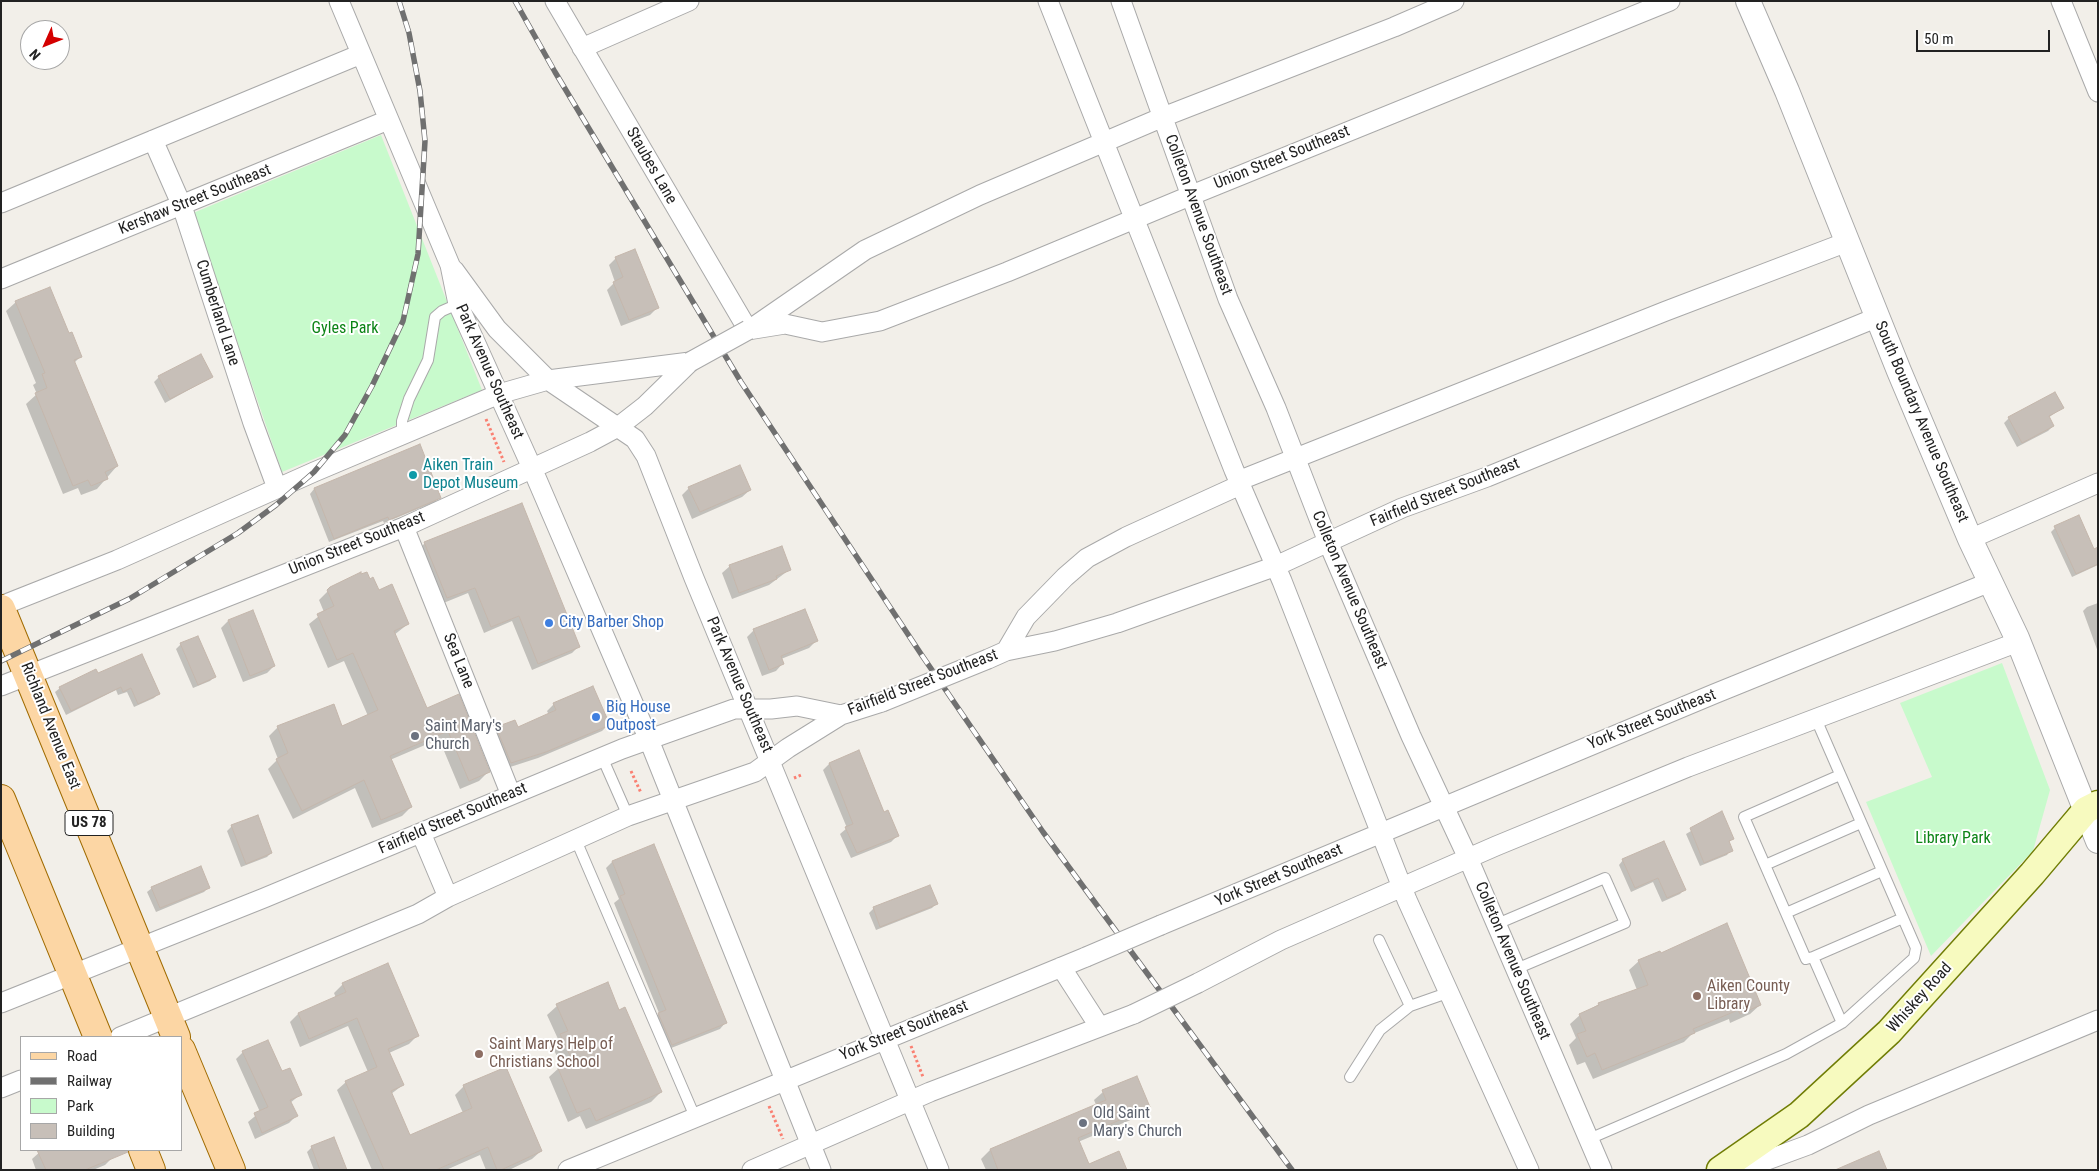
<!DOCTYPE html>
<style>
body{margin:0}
#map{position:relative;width:2099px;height:1171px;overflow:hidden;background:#f2efe9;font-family:"Roboto Condensed",sans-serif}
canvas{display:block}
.frame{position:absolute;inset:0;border:2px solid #222;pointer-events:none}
.legend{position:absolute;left:20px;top:1036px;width:162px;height:115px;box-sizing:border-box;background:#fff;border:1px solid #a7a7a7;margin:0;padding:6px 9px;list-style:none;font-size:15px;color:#222}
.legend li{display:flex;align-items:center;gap:10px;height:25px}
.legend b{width:25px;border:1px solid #a7a7a7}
.north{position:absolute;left:20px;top:20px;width:50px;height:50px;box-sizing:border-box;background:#fff;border:1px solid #a7a7a7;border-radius:50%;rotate:226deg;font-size:14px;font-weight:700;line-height:20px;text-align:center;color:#222}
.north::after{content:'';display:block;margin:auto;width:18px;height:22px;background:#d40000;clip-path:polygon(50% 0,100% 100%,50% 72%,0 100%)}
.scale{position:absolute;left:1916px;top:30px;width:134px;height:22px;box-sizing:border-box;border:2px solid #222;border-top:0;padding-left:6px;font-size:15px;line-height:18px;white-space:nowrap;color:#222;-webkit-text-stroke:4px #fff;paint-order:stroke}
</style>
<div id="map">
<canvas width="2099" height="1171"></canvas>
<div class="frame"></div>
<ul class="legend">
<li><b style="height:6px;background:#fcd6a4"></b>Road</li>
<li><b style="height:6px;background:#707070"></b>Railway</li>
<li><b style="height:14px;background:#c8facc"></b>Park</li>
<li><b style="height:14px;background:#c7bfb8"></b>Building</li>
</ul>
<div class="north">N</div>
<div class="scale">50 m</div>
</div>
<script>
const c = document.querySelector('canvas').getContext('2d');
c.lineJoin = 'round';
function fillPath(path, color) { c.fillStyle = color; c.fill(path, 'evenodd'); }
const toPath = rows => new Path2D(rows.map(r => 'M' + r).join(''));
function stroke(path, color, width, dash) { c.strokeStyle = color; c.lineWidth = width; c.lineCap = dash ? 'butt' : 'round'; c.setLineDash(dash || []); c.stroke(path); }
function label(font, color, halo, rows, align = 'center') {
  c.font = font + ' "Roboto Condensed",sans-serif'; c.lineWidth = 4; c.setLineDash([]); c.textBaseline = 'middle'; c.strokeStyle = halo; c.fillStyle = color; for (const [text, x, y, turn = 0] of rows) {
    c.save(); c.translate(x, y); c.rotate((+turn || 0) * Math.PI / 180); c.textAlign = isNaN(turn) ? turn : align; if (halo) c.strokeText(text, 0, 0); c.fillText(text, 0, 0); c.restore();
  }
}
fillPath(toPath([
 [381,135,482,390,282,472,193,213],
 [2002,663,2050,790,2033,851,1931,956,1866,802,1932,777,1900,703]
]), '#c8facc');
fillPath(toPath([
 [616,258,657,308,650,315,621,326,607,290,615,282,609,265],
 [16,302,68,335,81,356,74,363,117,466,97,489,81,495,78,488,63,494,26,404,37,394,33,385,36,383,6,311],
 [159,377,212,377,165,403,154,382],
 [2062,408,2048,418,2053,426,2048,431,2017,447,2004,423,2009,418],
 [419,446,440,497,435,502,384,523,383,521,329,542,310,494,314,489],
 [689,488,750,490,742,497,692,519,682,495],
 [2055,528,2094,551,2098,549,2098,565,2072,577,2051,532],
 [425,543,578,647,572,653,532,670,512,621,484,633,468,593,441,604,419,549],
 [730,566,789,570,769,585,732,599,722,573],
 [360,574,370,580,408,624,394,635,426,710,458,696,488,772,479,781,460,789,439,739,390,760,411,807,402,816,372,828,355,788,293,819,268,769,278,759,269,736,278,727,341,727,368,716,344,661,328,668,309,624,324,612,319,600,328,591,336,584],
 [2098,603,2098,652,2083,611,2087,607],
 [228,621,274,666,267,673,243,682,221,628],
 [754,630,816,641,809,648,781,659,783,663,776,671,762,676,747,637],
 [181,644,215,676,210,681,193,688,176,649],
 [97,675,158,694,154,698,134,707,127,692,118,695,116,690,66,715,55,692,60,688],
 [554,704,609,724,602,731,538,758,504,769,490,735,497,728,517,728,549,715,547,711],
 [859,752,884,813,897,836,891,842,851,858,840,834,847,828,823,770,829,764],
 [1721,813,1732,839,1728,843,1731,850,1727,855,1700,866,1686,834],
 [232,826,271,853,267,857,241,867,227,831],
 [653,845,726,1022,720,1029,666,1050,653,1020,659,1013,614,903,619,899,606,868,612,862],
 [1623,860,1684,890,1680,894,1662,902,1653,882,1631,892,1619,865],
 [209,887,204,892,156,912,147,892,152,888],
 [936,904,932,908,876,930,869,913,874,908],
 [1639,961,1760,1005,1750,1014,1730,1023,1729,1019,1692,1034,1684,1042,1593,1079,1585,1062,1577,1065,1569,1045,1576,1038,1570,1024,1580,1015,1599,1004,1637,990,1629,970],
 [343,984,417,1036,409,1044,389,1053,403,1085,391,1094,410,1136,463,1113,455,1095,464,1086,541,1151,532,1159,509,1170,486,1170,480,1155,446,1170,372,1170,337,1090,346,1082,368,1072,348,1026,300,1047,290,1022,298,1014,336,998,334,993],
 [557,1006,619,1011,661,1092,651,1102,586,1129,580,1116,568,1122,549,1077,561,1066,552,1045,558,1039,547,1015],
 [243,1052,300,1095,290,1103,296,1116,289,1123,255,1139,248,1122,260,1112,236,1059],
 [1103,1092,1149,1107,1140,1116,1078,1142,1088,1165,1125,1170,986,1170,981,1159,990,1150,1096,1105,1094,1100],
 [312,1147,346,1170,314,1170,307,1152],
 [42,1150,109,1150,112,1158,105,1165,93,1170,36,1170,32,1159]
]), '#0003');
const building = toPath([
 [635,249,659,308,629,320,613,282,623,277,615,257,635,249],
 [50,287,69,333,72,332,82,357,74,360,118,466,105,472,108,479,91,486,88,480,73,486,35,393,47,388,42,374,45,373,15,301,50,287],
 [201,354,213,377,170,399,158,376,201,354],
 [2055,392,2064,408,2049,416,2054,426,2022,443,2008,417,2055,392],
 [420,444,441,498,389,520,388,517,334,539,314,488,420,444],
 [740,465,751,490,700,512,688,487,740,465],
 [522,503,580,647,538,664,519,616,491,627,475,588,447,598,424,542,522,503],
 [2079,515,2094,549,2098,547,2098,564,2076,574,2054,526,2079,515],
 [782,546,791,570,776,576,777,579,739,593,729,565,782,546],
 [361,572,361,574,367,572,370,579,373,577,379,590,392,584,409,624,394,631,427,708,459,694,490,772,469,781,448,731,390,756,412,807,381,820,364,780,302,811,276,759,288,753,277,726,334,704,342,726,378,710,353,653,337,660,317,614,334,606,327,590,330,587,361,572],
 [805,609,818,641,781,656,784,664,769,670,753,629,805,609],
 [253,610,275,666,250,676,228,620,253,610],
 [198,636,216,677,198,685,180,643,198,636],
 [142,654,160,694,138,704,131,688,123,692,121,687,71,711,59,687,96,669,98,673,142,654],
 [593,686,610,725,546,752,511,763,496,727,515,720,518,727,556,710,553,703,593,686],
 [859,750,884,812,888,810,899,836,857,853,845,827,853,824,829,763,859,750],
 [1722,811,1734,839,1729,841,1733,851,1704,863,1690,828,1722,811],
 [258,815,272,853,246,864,231,825,258,815],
 [1664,841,1686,890,1667,898,1658,878,1635,888,1622,859,1664,841],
 [654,844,727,1023,672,1045,658,1013,666,1010,620,896,625,894,612,861,654,844],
 [201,866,210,888,160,908,151,887,201,866],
 [930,885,938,904,880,927,873,907,930,885],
 [1727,923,1761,1005,1740,1014,1738,1010,1693,1029,1695,1033,1602,1070,1595,1053,1587,1057,1577,1034,1586,1031,1579,1014,1599,1005,1598,1003,1648,985,1638,960,1660,951,1661,953,1727,923],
 [388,963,419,1036,388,1049,404,1085,391,1091,410,1135,472,1108,463,1085,506,1067,542,1151,501,1170,497,1170,488,1147,436,1170,384,1170,345,1081,377,1067,357,1018,309,1039,298,1013,346,992,342,983,388,963],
 [608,982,619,1010,625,1007,662,1092,596,1121,590,1108,577,1113,557,1066,572,1060,560,1034,568,1031,556,1004,608,982],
 [268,1040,282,1071,290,1068,302,1095,290,1100,298,1116,262,1133,254,1113,268,1107,242,1051,268,1040],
 [1137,1076,1150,1107,1078,1138,1089,1164,1119,1151,1127,1170,998,1170,990,1149,1106,1100,1102,1090,1137,1076],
 [334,1137,347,1170,320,1170,311,1146,334,1137],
 [37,1150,128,1150,128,1152,85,1170,46,1170,37,1150],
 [1879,1151,1887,1170,1835,1170,1879,1151]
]);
fillPath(building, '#c7bfb8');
stroke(building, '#c4b6ab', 1);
const service = toPath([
 [402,434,402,421,409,399,428,360,435,317,442,311,458,304],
 [602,757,628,816],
 [1840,775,1744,817,1806,959,1813,957,1842,1023],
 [576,840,695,1117],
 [1765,865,1861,823],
 [1786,913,1882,871],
 [1497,924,1605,878,1625,923,1516,969],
 [1379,940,1410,1006],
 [1813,957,1903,918],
 [1350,1077,1380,1030,1410,1006,1450,992],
 [1589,1139,1786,1054,1842,1023,1914,958,1916,948,1816,719]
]);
const minor = toPath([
 [339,1,450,265,458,304,532,468,649,740,821,1170],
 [555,1,748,330],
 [1048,1,1234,470,1282,581,1407,900,1529,1170],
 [1121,1,1228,299,1276,408,1328,542,1411,736,1468,858,1602,1170],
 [2061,1,2098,92],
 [582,48,689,1],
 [153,140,182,206,253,423,277,488],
 [1,203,361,54],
 [454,270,497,329,548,380,635,439,646,456,694,578,939,1170],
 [1,279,388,120],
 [752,328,865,250,980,195,1163,117,1394,27,1454,1],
 [748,330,785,324,822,332,880,321,1007,272,1192,195,1670,1],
 [1238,481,1666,311,1847,242],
 [404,527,511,795],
 [1970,539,2098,483],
 [1,606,117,560,314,472,499,394,548,380,690,362],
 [1006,651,1026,617,1065,577,1087,558,1126,537,1240,485],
 [988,659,1006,651,1055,641,1117,623,1276,566,1402,508,1487,477,1878,317],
 [1,686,404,527,590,442,618,427,645,406,690,362],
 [421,833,448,897],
 [1161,925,1714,694,1990,582],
 [1061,967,1099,1026],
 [1198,983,1281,940,1496,846,1688,767,2018,642],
 [1,1003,264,898,622,749,734,709,771,709,797,706,841,715],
 [120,1037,418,914,448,897,628,816,755,772,788,748,841,715,882,702],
 [1,1088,21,1080],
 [568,1170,1086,957],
 [752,1170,930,1092,1134,1014],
 [1740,1170,1808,1145,1869,1115,2098,1020]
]);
const tertiary = toPath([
 [1748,1,1787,91,1899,371,1970,539,2017,638,2098,841]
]);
const secondary = toPath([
 [1720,1170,1799,1115,1889,1032,2032,874,2086,810,2098,804]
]);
const primary = toPath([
 [1,609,176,1037],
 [1,799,98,1037],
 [181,1050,231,1170],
 [143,1150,151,1170]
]);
stroke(service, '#a9a9a9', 12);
stroke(minor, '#a9a9a9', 21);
stroke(tertiary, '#a9a9a9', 26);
stroke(secondary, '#707d05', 29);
stroke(primary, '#a06b00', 30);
stroke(toPath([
 [486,419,504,462],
 [631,771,641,793],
 [794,778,801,775],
 [911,1046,923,1077],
 [769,1106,783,1139]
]), '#fa8072', 3, [2.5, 2.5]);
stroke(service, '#fff', 10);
stroke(minor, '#fff', 19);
stroke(tertiary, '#fff', 24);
stroke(secondary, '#f7fabf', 26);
stroke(primary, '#fcd6a4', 28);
const rail = toPath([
 [515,1,555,72,741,382,921,654,1043,832,1292,1170],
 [1,661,129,599,238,533,276,505,314,472,345,435,372,386,403,321,418,254,425,141,420,91,409,33,399,1]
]);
stroke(rail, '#707070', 5.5);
stroke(rail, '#fff', 4, [11]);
const minorBridge = toPath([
 [690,362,748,330],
 [882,702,988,659],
 [1086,957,1161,925],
 [1134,1014,1198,983]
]);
stroke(minorBridge, '#a9a9a9', 21, []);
stroke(minorBridge, '#fff', 19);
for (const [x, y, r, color] of [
 [413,475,5,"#0f9aa8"],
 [549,623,5,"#3f7fe0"],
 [596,717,5,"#3f7fe0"],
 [415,736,5,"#6b7280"],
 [1697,996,5,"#8d6e63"],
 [479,1054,5,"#8d6e63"],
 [1083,1123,5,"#6b7280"]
]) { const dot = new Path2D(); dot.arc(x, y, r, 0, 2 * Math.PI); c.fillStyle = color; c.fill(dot); stroke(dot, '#fff', 2); }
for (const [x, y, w] of [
 [89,823,48]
]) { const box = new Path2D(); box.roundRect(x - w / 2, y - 12.5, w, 25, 4); c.fillStyle = '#fff'; c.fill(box); stroke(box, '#222', 1); }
label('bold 15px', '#222', null, [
 ["US 78",89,823]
]);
label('16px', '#222', '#fff', [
 ["Union Street Southeast",1282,158,-22],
 ["Staubes Lane",651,166,60],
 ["Kershaw Street Southeast",195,200,-22],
 ["Colleton Avenue Southeast",1198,215,70],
 ["Cumberland Lane",217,313,72],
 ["Park Avenue Southeast",489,372,66],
 ["South Boundary Avenue Southeast",1921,422,67],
 ["Fairfield Street Southeast",1445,493,-22],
 ["Union Street Southeast",357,544,-22],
 ["Colleton Avenue Southeast",1349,590,67],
 ["Sea Lane",458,661,68],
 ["Fairfield Street Southeast",923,683,-21],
 ["Park Avenue Southeast",739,685,67],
 ["York Street Southeast",1652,720,-22],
 ["Richland Avenue East",50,726,68],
 ["Fairfield Street Southeast",453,819,-23],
 ["York Street Southeast",1279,876,-23],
 ["Colleton Avenue Southeast",1512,961,67],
 ["Whiskey Road",1920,998,-48],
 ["York Street Southeast",904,1031,-22]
]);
label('16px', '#0c8416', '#fff', [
 ["Gyles Park",345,329],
 ["Library Park",1953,839]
]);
label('16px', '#0d838f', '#fff', [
 ["Aiken Train",423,466],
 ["Depot Museum",423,484]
], 'left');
label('16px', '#366cbe', '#fff', [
 ["City Barber Shop",559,623],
 ["Big House",606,708],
 ["Outpost",606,726]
], 'left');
label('16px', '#5b616d', '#fff', [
 ["Saint Mary's",425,727],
 ["Church",425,745],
 ["Old Saint",1093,1114],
 ["Mary's Church",1093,1132]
], 'left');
label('16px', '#785e54', '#fff', [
 ["Aiken County",1707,987],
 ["Library",1707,1005],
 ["Saint Marys Help of",489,1045],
 ["Christians School",489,1063]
], 'left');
</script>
